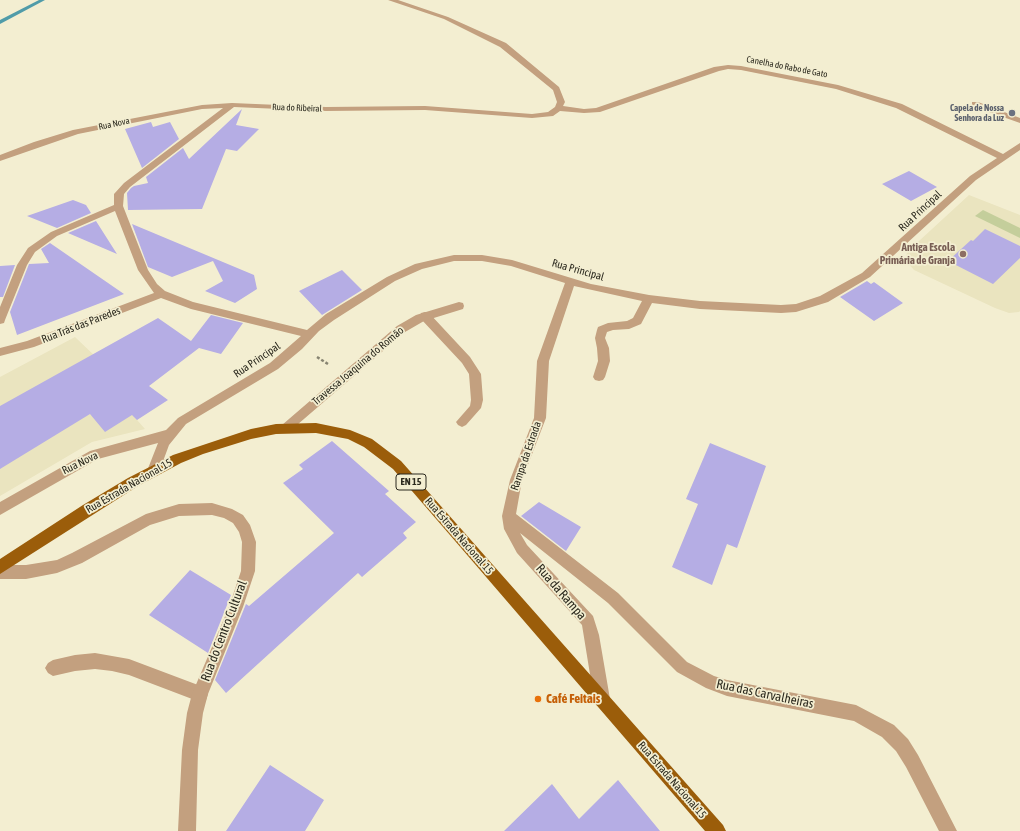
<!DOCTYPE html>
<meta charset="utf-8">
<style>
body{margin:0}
canvas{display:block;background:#f3eed1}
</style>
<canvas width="1020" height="831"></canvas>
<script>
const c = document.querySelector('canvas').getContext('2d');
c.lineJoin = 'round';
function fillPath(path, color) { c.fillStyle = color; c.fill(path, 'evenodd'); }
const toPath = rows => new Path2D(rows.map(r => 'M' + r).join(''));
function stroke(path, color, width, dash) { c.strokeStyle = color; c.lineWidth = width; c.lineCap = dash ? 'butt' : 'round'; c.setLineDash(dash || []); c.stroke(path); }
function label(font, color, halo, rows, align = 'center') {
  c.font = font + ' "Asap Condensed",sans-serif'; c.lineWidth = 3.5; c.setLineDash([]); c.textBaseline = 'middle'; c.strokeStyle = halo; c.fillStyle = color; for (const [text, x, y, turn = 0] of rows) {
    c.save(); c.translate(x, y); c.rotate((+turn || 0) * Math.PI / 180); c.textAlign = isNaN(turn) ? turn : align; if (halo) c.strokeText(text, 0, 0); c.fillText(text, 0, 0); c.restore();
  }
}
fillPath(toPath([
 [969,195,1020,215,1020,311,1019,312,1009,313,995,308,914,270,907,262,906,258,907,252],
 [75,337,97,358,116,396,145,429,92,442,0,496,0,377]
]), '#eae4bf');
fillPath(toPath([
 [983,210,1020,228,1020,238,975,216]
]), '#c4ce9b');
fillPath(toPath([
 [39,0,45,0,0,24,0,20,39,0]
]), '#509ca9');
fillPath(toPath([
 [242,109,236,125,259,129,237,151,226,149,202,209,128,210,127,193,131,188,134,186,148,183,146,177,183,148,189,159],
 [151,122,153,127,170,122,179,139,142,168,125,129],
 [909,171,937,187,911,201,882,184],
 [73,200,86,205,91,213,57,228,27,216],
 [96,221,117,254,68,233],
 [132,224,254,275,257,289,235,303,205,291,223,281,213,261,172,277,148,267],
 [985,229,1020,246,1020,258,993,284,948,261,971,240,973,241],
 [50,243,124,294,17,335,10,312,29,264,49,263,41,249],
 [15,265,3,297,0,297,0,266],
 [342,270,362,290,322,315,299,291],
 [867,281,871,284,874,282,903,303,874,321,840,297],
 [211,315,243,323,221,354,199,348,149,386,168,400,137,420,132,415,105,432,90,414,0,469,0,406,158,318,191,341],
 [332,441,389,491,385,494,416,522,403,533,407,538,362,577,358,573,226,693,215,680,246,604,249,606,334,533,283,483,303,469,299,465],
 [710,443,766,466,737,548,727,544,712,585,672,567,698,504,686,499],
 [539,502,581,527,566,551,521,516],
 [190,570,231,595,208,653,149,615],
 [270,765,324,800,305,831,226,831],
 [618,780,660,831,504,831,552,784,579,819]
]), '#b5ade4');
stroke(toPath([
 [317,357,328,364]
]), '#878471', 2.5, [3, 2]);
fillPath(toPath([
 [425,312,429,313,470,357,481,374,483,400,481,408,466,425,462,427,458,425,456,422,470,406,471,400,469,374,462,363,421,319,420,316,421,313,425,312],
 [95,653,129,659,206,688,208,694,206,700,200,702,129,675,112,671,95,669,75,671,53,676,48,673,45,668,48,663,53,660,75,655,95,653]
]), '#c3a07f');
fillPath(toPath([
 [388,0,398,0,448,17,506,43,559,87,565,102,563,106,584,109,596,108,714,67,728,65,741,66,838,85,902,104,1003,154,1020,143,1020,150,976,180,870,277,828,302,796,312,781,313,700,309,652,303,641,324,629,329,613,330,607,332,605,338,609,348,610,361,605,377,603,380,599,381,595,380,593,377,598,361,597,348,595,338,597,330,598,327,608,323,627,321,633,318,642,301,574,286,549,361,546,418,522,480,516,514,618,593,687,662,714,676,727,680,856,705,894,725,908,739,918,755,957,831,939,831,906,767,896,751,882,737,854,721,727,696,706,688,677,672,608,603,520,533,527,545,593,616,599,635,610,699,608,705,602,707,596,705,594,699,582,625,517,553,504,529,502,516,510,480,534,418,537,361,565,283,511,266,482,261,454,261,422,269,395,281,334,320,319,331,302,349,278,369,186,424,169,445,158,475,153,476,148,475,147,471,158,443,98,459,0,515,0,502,90,451,166,430,178,418,270,363,301,336,191,309,161,298,34,347,0,356,0,348,27,341,154,293,138,270,115,211,57,236,35,252,27,265,5,320,4,323,0,324,0,307,17,265,28,248,51,232,114,205,114,194,124,183,223,108,202,109,78,134,0,161,0,155,34,142,73,130,202,105,232,103,326,107,425,106,532,114,548,112,555,107,557,102,553,90,500,47,444,19,388,0],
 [728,69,741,70,836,89,896,108,997,158,970,176,862,273,820,296,796,304,781,305,700,301,649,295,591,284,512,260,482,255,454,255,415,264,387,277,326,314,307,330,193,302,165,291,157,284,148,270,123,206,124,194,130,187,234,107,326,111,425,110,532,118,553,116,560,111,584,113,600,112,719,71,728,69],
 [972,102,978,102,1020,118,1020,123,972,106,972,102],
 [459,302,463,303,464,306,463,309,424,321,405,332,290,431,286,433,282,431,280,428,282,425,397,326,416,315,459,302],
 [212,503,232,509,243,515,250,525,256,542,255,571,243,607,208,694,203,713,198,750,196,831,178,831,182,750,187,713,192,694,229,607,241,571,242,542,239,532,233,523,224,518,212,515,179,516,150,525,82,563,57,573,26,579,0,579,0,565,26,565,57,560,72,553,146,514,179,504,212,503]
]), '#c3a07f');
fillPath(toPath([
 [316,423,350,430,372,439,401,461,723,825,726,831,705,831,393,469,364,447,348,439,316,433,276,434,251,439,203,454,181,463,138,486,0,574,0,559,83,505,128,478,173,455,251,429,276,424,316,423]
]), '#9b5d0a');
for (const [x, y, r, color] of [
 [1012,113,4,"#6b7280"],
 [963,254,4,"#8d6e63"],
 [538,699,4,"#e8710a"]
]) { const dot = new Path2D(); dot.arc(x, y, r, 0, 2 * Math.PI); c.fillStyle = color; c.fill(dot); stroke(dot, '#f3eed1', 1.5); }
label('9px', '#2b291e', '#f3eed1', [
 ["Canelha do Rabo de Gato",787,67,11],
 ["Rua do Ribeiral",297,108,2],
 ["Rua Nova",114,124,-12]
]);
label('bold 9px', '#5b616d', '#f3eed1', [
 ["Capela de Nossa",1004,108],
 ["Senhora da Luz",1004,118]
], 'right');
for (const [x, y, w] of [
 [411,482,30]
]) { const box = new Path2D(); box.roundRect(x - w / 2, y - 8, w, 16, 3); c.fillStyle = '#f3eed1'; c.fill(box); stroke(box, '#2b291e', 1); }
label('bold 10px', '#2b291e', null, [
 ["EN 15",411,482]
]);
label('11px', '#2b291e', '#f3eed1', [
 ["Rua Principal",920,211,-43],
 ["Rua Principal",578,270,16],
 ["Rua Trás das Paredes",81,325,-21],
 ["Rua Principal",257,360,-34],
 ["Travessa Joaquina do Romão",358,366,-40],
 ["Rampa da Estrada",526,456,-71],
 ["Rua Nova",80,463,-26],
 ["Rua Estrada Nacional 15",129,486,-30],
 ["Rua Estrada Nacional 15",459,536,49],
 ["Rua Estrada Nacional 15",672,780,49]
]);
label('bold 11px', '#785e54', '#f3eed1', [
 ["Antiga Escola",955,248],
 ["Primária de Granja",955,261]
], 'right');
label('13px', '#2b291e', '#f3eed1', [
 ["Rua da Rampa",561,592,49],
 ["Rua do Centro Cultural",224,631,-69],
 ["Rua das Carvalheiras",765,694,12]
]);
label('bold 13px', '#c56008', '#f3eed1', [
 ["Café Feitais",546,699]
], 'left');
</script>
